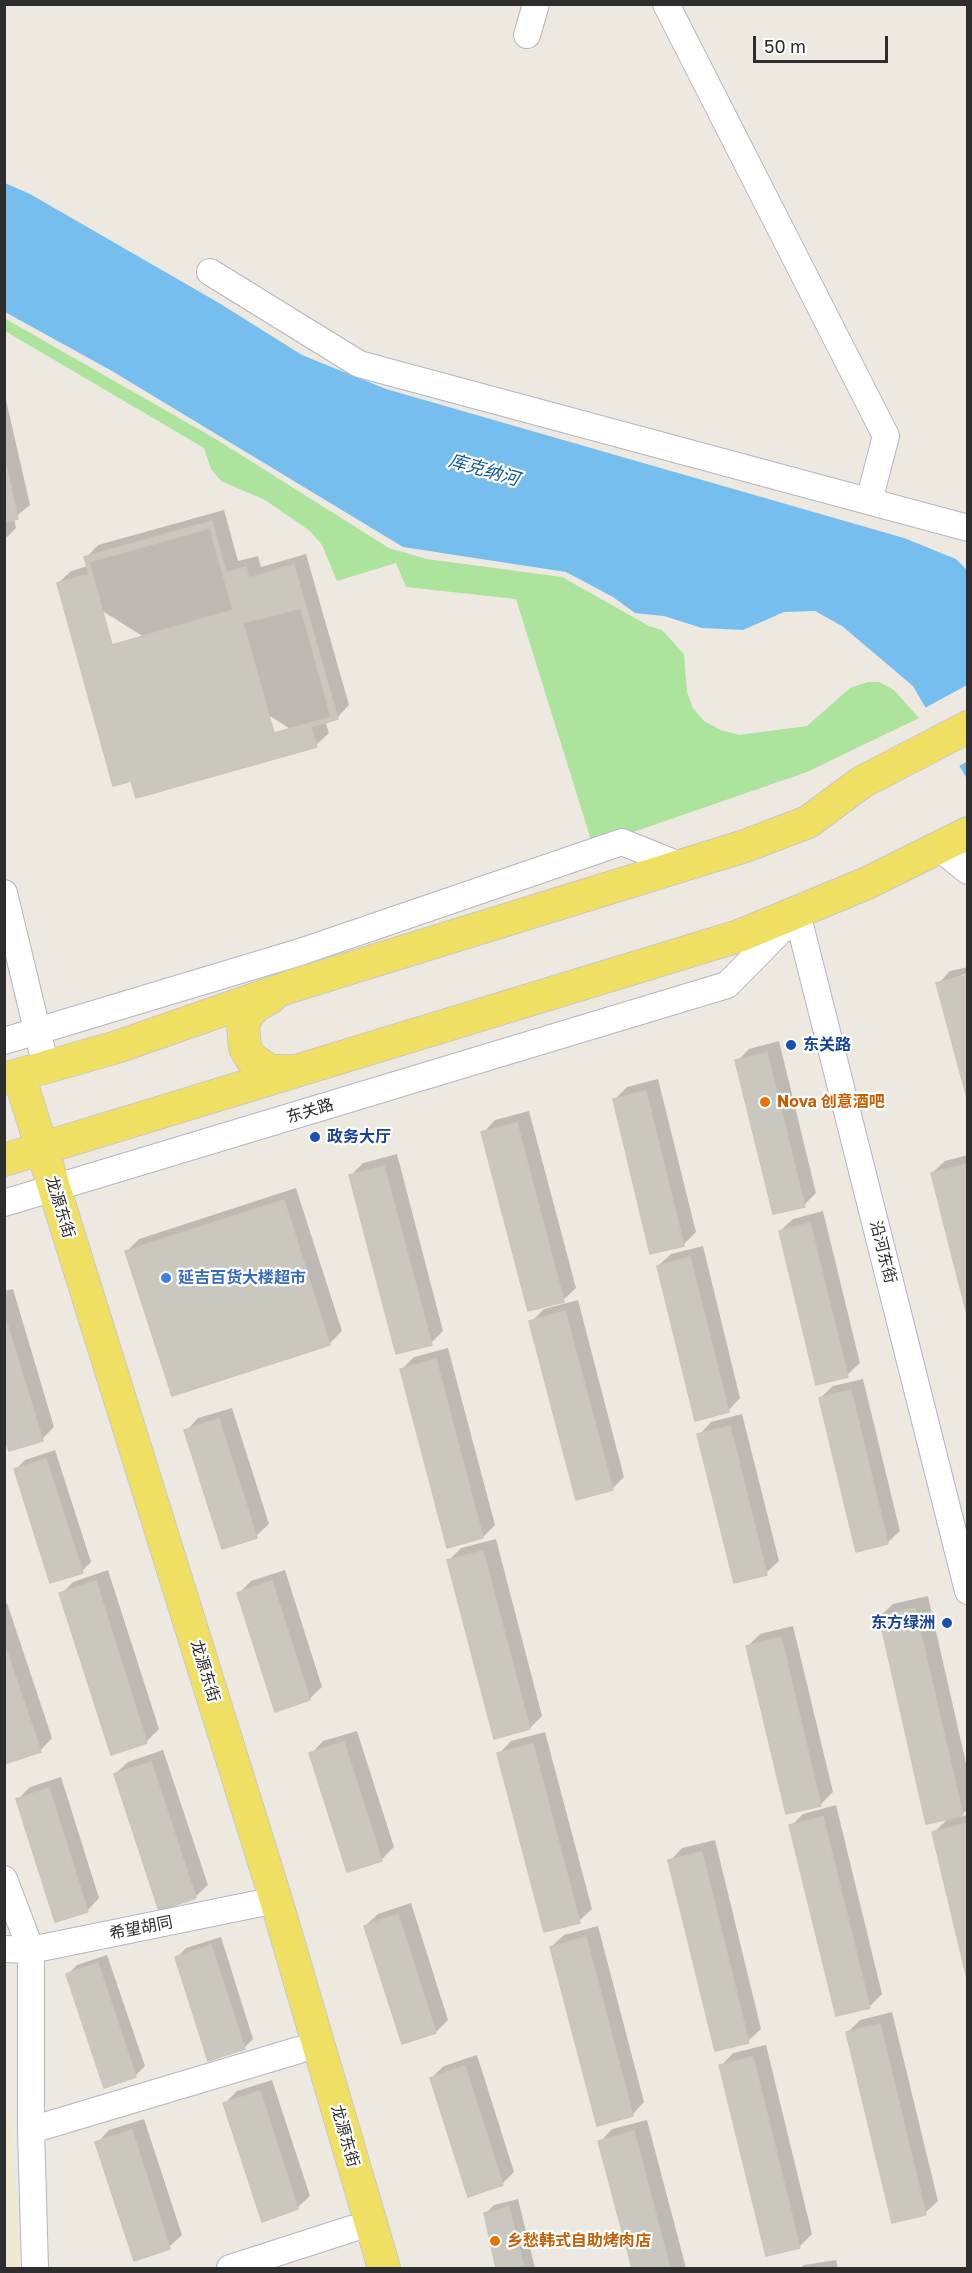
<!DOCTYPE html>
<meta charset="utf-8">
<style>
body{margin:0}
#map{position:relative;width:972px;height:2273px;overflow:hidden;background:#eee9e0;font-family:"Golos Text",sans-serif}
canvas{display:block}
.frame{position:absolute;inset:0;border:6px solid #2d2d2d;pointer-events:none}
.scale{position:absolute;left:753px;top:36px;width:135px;height:27px;box-sizing:border-box;border:3px solid #2d2d2d;border-top:0;padding-left:8px;font-size:18px;line-height:21px;white-space:nowrap;color:#2d2d2d;-webkit-text-stroke:4px #fff;paint-order:stroke}
</style>
<div id="map">
<canvas width="972" height="2273"></canvas>
<div class="frame"></div>
<div class="scale">50 m</div>
</div>
<script>
const c = document.querySelector('canvas').getContext('2d');
c.lineJoin = 'round';
function fillPath(path, color) { c.fillStyle = color; c.fill(path, 'evenodd'); }
const toPath = rows => new Path2D(rows.map(r => 'M' + r).join(''));
function stroke(path, color, width, dash) { c.strokeStyle = color; c.lineWidth = width; c.lineCap = dash ? 'butt' : 'round'; c.setLineDash(dash || []); c.stroke(path); }
function label(font, color, halo, rows, align = 'center') {
  c.font = font + ' "Golos Text","Noto Sans SC",sans-serif'; c.lineWidth = 4.5; c.setLineDash([]); c.textBaseline = 'middle'; c.strokeStyle = halo; c.fillStyle = color; for (const [text, x, y, turn = 0] of rows) {
    c.save(); c.translate(x, y); c.rotate((+turn || 0) * Math.PI / 180); c.textAlign = isNaN(turn) ? turn : align; if (halo) c.strokeText(text, 0, 0); c.fillText(text, 0, 0); c.restore();
  }
}
fillPath(toPath([
 [4,2114,11,2114,19,2268,5,2268]
]), '#efe9d0');
fillPath(toPath([
 [4,318,214,438,389,548,427,559,562,577,649,626,662,630,684,654,687,692,693,708,704,721,721,730,739,735,807,726,850,688,868,682,879,682,894,690,919,718,807,772,616,838,591,840,516,599,406,587,396,563,337,581,322,545,310,531,265,500,221,481,211,469,204,448,5,331]
]), '#ace39d');
fillPath(toPath([
 [5,183,30,194,219,303,302,355,386,389,904,538,956,559,967,570,967,779,913,686,842,626,815,611,784,612,743,630,702,628,664,616,635,613,613,597,566,572,403,547,112,371,5,312]
]), '#75beed');
fillPath(toPath([
 [967,685,968,761,957,767,923,709]
]), '#eee9e0');
fillPath(toPath([
 [4,391,30,505,14,518,16,528,4,540],
 [224,510,238,561,258,556,261,567,306,554,349,705,337,718,325,721,329,733,316,745,58,583,71,571,88,566,86,558,98,545],
 [968,967,968,973,938,984,950,971],
 [779,1041,816,1193,804,1205,737,1061,749,1049],
 [658,1079,696,1232,684,1244,651,1252,614,1100,627,1087],
 [529,1111,576,1288,563,1300,483,1133,495,1120],
 [397,1154,443,1331,431,1343,350,1176,363,1163],
 [968,1155,968,1313,932,1173,945,1161],
 [296,1188,342,1331,330,1343,173,1394,127,1251,139,1239],
 [823,1211,860,1363,847,1375,780,1231,793,1219],
 [703,1246,740,1398,728,1411,658,1266,671,1254],
 [13,1289,54,1427,42,1439,4,1432,4,1291],
 [578,1300,624,1477,612,1489,531,1322,544,1309],
 [448,1348,495,1525,483,1537,402,1369,414,1357],
 [863,1379,900,1531,887,1543,820,1398,833,1386],
 [232,1408,269,1524,256,1536,186,1431,198,1418],
 [742,1414,779,1561,766,1573,699,1435,711,1422],
 [55,1450,91,1562,82,1571,15,1470,25,1460],
 [496,1539,542,1716,530,1728,449,1560,461,1548],
 [108,1570,159,1729,147,1741,112,1753,61,1594,73,1582],
 [285,1570,322,1687,309,1699,239,1593,251,1581],
 [928,1596,968,1772,968,1809,959,1817,968,1815,968,1977,933,1833,949,1818,880,1616,893,1604],
 [7,1603,52,1738,40,1751,5,1762,4,1604],
 [793,1626,833,1792,821,1804,748,1646,760,1634],
 [357,1731,394,1847,381,1860,311,1754,323,1741],
 [545,1732,592,1909,579,1921,499,1754,511,1741],
 [163,1750,208,1885,195,1897,115,1774,128,1762],
 [61,1777,99,1898,87,1911,18,1799,30,1787],
 [836,1805,882,1994,869,2007,791,1826,803,1814],
 [715,1840,761,2029,748,2041,670,1861,682,1848],
 [411,1903,448,2020,436,2032,365,1926,378,1914],
 [598,1926,644,2102,632,2115,551,1947,564,1935],
 [221,1937,253,2039,244,2048,177,1957,186,1948],
 [107,1955,145,2066,136,2075,105,2086,67,1975,77,1965],
 [892,2012,938,2201,925,2213,847,2033,860,2020],
 [766,2045,812,2234,799,2247,721,2066,733,2053],
 [477,2055,514,2172,502,2184,431,2078,444,2066],
 [272,2080,310,2196,297,2208,225,2103,237,2091],
 [144,2119,182,2235,169,2247,97,2143,109,2130],
 [647,2120,686,2268,633,2268,600,2142,612,2129],
 [518,2199,535,2268,498,2268,485,2214,494,2205],
 [836,2260,838,2268,801,2268,804,2265]
]), '#0003');
const building = toPath([
 [4,456,18,519,4,522,4,456],
 [212,521,226,573,246,567,249,578,294,565,338,719,311,727,317,747,136,798,131,781,113,786,57,583,89,574,84,557,212,521],
 [210,528,233,610,112,645,89,562,210,528],
 [301,608,331,717,274,733,243,623,301,608],
 [968,975,968,1102,936,983,968,975],
 [767,1053,805,1207,773,1214,735,1060,767,1053],
 [646,1091,684,1246,650,1254,613,1099,646,1091],
 [517,1123,564,1302,528,1311,481,1132,517,1123],
 [966,1164,968,1171,968,1319,931,1173,966,1164],
 [384,1166,432,1345,396,1354,349,1175,384,1166],
 [284,1200,330,1345,172,1396,125,1251,284,1200],
 [810,1223,848,1377,816,1385,779,1231,810,1223],
 [690,1257,729,1412,695,1421,657,1266,690,1257],
 [565,1311,613,1490,576,1500,529,1321,565,1311],
 [4,1314,43,1441,9,1451,4,1437,4,1314],
 [436,1359,483,1538,447,1548,400,1369,436,1359],
 [851,1390,888,1544,856,1552,819,1398,851,1390],
 [219,1419,257,1538,222,1549,184,1430,219,1419],
 [730,1426,767,1575,734,1583,697,1434,730,1426],
 [46,1459,83,1573,50,1583,14,1469,46,1459],
 [483,1551,530,1729,494,1739,447,1560,483,1551],
 [96,1581,147,1743,111,1755,59,1593,96,1581],
 [272,1581,310,1700,275,1712,237,1593,272,1581],
 [915,1608,963,1816,926,1824,879,1616,915,1608],
 [781,1637,821,1806,786,1814,746,1646,781,1637],
 [4,1643,41,1752,4,1764,4,1643],
 [344,1742,382,1861,347,1872,309,1753,344,1742],
 [533,1744,580,1923,544,1932,497,1753,533,1744],
 [151,1762,196,1898,159,1911,114,1774,151,1762],
 [49,1788,88,1912,55,1922,16,1799,49,1788],
 [823,1817,870,2008,836,2016,789,1825,823,1817],
 [965,1824,968,1835,968,1983,932,1832,965,1824],
 [702,1852,749,2043,715,2051,668,1860,702,1852],
 [398,1914,436,2033,402,2044,364,1926,398,1914],
 [586,1937,633,2116,597,2126,550,1947,586,1937],
 [211,1945,245,2049,208,2061,175,1957,211,1945],
 [98,1963,136,2077,104,2088,66,1974,98,1963],
 [880,2024,926,2215,892,2223,846,2032,880,2024],
 [753,2057,800,2248,766,2256,719,2065,753,2057],
 [465,2066,503,2185,468,2197,430,2078,465,2066],
 [260,2091,298,2209,262,2222,223,2103,260,2091],
 [132,2130,170,2249,134,2261,95,2142,132,2130],
 [634,2131,670,2268,632,2268,598,2141,634,2131],
 [509,2207,524,2268,496,2268,484,2213,509,2207]
]);
fillPath(building, '#cac7be');
stroke(building, '#c9c6b9', 1.5);
const minor = toPath([
 [666,4,886,436,869,501],
 [527,35,536,4],
 [210,272,359,364,968,528],
 [939,848,968,871],
 [4,893,46,1067],
 [797,913,968,1591],
 [4,1041,300,952,622,842,684,867],
 [4,1203,727,985,795,916],
 [4,1879,31,1950,31,2130,35,2268],
 [4,1949,31,1950,276,1900],
 [31,2130,299,2050],
 [230,2268,351,2229]
]);
const major = toPath([
 [270,998,257,1005,248,1014,243,1025,245,1048,251,1058,270,1071,293,1071],
 [19,1075,276,1900,384,2268],
 [4,1079,117,1047,289,987,745,846,808,822,862,782,968,727],
 [4,1160,739,936,865,884,968,833]
]);
stroke(minor, '#b3b4c0', 28);
stroke(major, '#c8c8c8', 34);
stroke(minor, '#fff', 26);
stroke(major, '#efe064', 32);
for (const [x, y, r, color] of [
 [791,1045,6,"#1a4fb4"],
 [765,1102,6,"#e8710a"],
 [315,1137,6,"#1a4fb4"],
 [166,1278,6,"#3f7fe0"],
 [947,1623,6,"#1a4fb4"],
 [495,2241,6,"#e8710a"]
]) { const dot = new Path2D(); dot.arc(x, y, r, 0, 2 * Math.PI); c.fillStyle = color; c.fill(dot); stroke(dot, '#fff', 2); }
label('bold 16px', '#164399', '#fff', [
 ["东关路",803,1045],
 ["政务大厅",327,1137],
 ["东方绿洲",935,1623,"right"]
], 'left');
label('bold 16px', '#c56008', '#fff', [
 ["Nova 创意酒吧",777,1102],
 ["乡愁韩式自助烤肉店",507,2241]
], 'left');
label('16px', '#2d2d2d', '#fff', [
 ["东关路",310,1111,-17],
 ["龙源东街",60,1207,73],
 ["沿河东街",883,1252,76],
 ["龙源东街",205,1671,73],
 ["希望胡同",141,1928,-11],
 ["龙源东街",345,2136,74]
]);
label('bold 16px', '#366cbe', '#fff', [
 ["延吉百货大楼超市",178,1278]
], 'left');
label('italic 18px', '#105a9d', '#fff', [
 ["库克纳河",484,470,16]
]);
</script>
